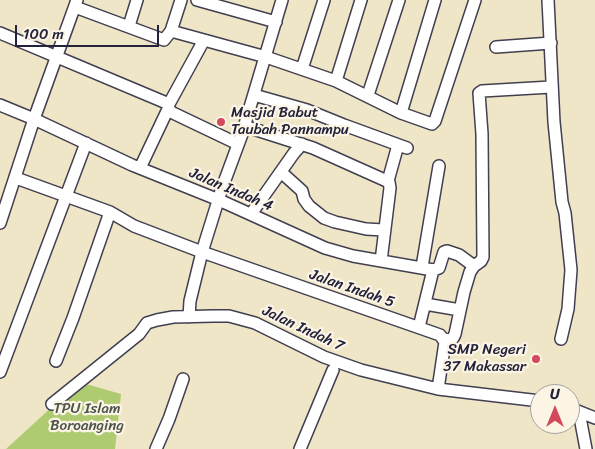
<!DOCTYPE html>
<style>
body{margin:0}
#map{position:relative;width:595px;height:449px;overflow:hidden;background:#efe5c7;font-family:Sriracha,sans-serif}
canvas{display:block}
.north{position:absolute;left:530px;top:384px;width:50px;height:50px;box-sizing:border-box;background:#fcf5e5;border:1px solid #a5a1a1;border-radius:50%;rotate:0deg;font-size:14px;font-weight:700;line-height:20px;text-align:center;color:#22223b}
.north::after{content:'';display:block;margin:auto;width:18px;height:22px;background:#d1495b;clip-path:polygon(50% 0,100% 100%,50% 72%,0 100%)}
.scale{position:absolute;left:15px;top:25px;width:144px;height:22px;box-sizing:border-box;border:2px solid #22223b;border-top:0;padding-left:6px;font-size:15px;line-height:18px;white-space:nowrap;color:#22223b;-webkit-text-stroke:4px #fcf5e5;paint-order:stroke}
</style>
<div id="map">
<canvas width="595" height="449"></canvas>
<div class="north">U</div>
<div class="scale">100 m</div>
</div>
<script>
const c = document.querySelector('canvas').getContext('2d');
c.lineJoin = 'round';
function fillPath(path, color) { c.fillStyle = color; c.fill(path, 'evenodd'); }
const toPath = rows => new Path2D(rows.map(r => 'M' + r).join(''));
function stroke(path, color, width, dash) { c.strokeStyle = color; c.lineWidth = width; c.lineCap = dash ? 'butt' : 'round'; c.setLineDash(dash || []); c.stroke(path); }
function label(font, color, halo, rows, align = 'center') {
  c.font = font + ' Sriracha,sans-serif'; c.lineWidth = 4.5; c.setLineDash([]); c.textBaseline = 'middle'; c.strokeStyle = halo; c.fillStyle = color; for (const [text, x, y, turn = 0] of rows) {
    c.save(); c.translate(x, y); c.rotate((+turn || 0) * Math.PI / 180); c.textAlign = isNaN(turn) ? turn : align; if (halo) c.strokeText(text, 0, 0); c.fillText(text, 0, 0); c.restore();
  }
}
fillPath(toPath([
 [79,382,121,394,115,449,6,449]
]), '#afcb72');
const minor = toPath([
 [197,0,276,22],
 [548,0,554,122,562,202,565,213,571,270,568,309,561,339],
 [75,7,164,40,171,31,181,0],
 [129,26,137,0],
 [171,31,266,57,336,81,401,113,432,124,435,121,475,0],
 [0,33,169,104],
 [496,47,551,43],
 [302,69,324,0],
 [336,81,361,0],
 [254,95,307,110,344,125,407,148],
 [368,95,399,0],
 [0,105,34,119,132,165,219,200,325,248,353,256,433,270,419,327],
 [168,109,173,113,238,144],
 [401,113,435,0],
 [244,126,313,148,389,182,390,188,381,261],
 [140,168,168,109,169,104,204,40],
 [281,172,302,191,304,199,309,206,324,218,335,222,366,229,384,230],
 [16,178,110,212,134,226,202,252,440,335,445,342,438,389],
 [388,181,398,145],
 [251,214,294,153,302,144],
 [0,223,34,119,77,0],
 [422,267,439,166],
 [433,270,439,268,444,252,447,251,459,255,474,266],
 [425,304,460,310],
 [189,317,190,301,202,252,222,188,242,134,282,0],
 [444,339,449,340,453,338,455,334,464,292,470,272,474,266,481,261,483,257,482,134,479,93,482,91,551,87],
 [56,361,73,318,110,212],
 [0,372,86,143],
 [52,404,139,334,147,323,157,320,173,317,213,316,229,316,255,323,324,357,361,370,438,389,540,401],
 [570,408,595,418],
 [579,412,586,449],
 [156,449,169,419,183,379],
 [300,449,333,370]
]);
stroke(minor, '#413f50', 14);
stroke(minor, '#fff', 11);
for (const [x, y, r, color] of [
 [221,122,5,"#d1495b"],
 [536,359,5,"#d1495b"]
]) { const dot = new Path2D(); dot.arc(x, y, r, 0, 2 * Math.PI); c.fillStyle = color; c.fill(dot); stroke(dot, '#fcf5e5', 2); }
label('15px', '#22223b', '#fcf5e5', [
 ["Masjid Babut",231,113],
 ["Taubah Pannampu",231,130],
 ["SMP Negeri",526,350,"right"],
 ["37 Makassar",526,367,"right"]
], 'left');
label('15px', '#22223b', '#fcf5e5', [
 ["Jalan Indah 4",231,190,23],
 ["Jalan Indah 5",352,289,19],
 ["Jalan Indah 7",303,329,25]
]);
label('15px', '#4c554c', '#fcf5e5', [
 ["TPU Islam",87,409],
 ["Boroanging",87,426]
]);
</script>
